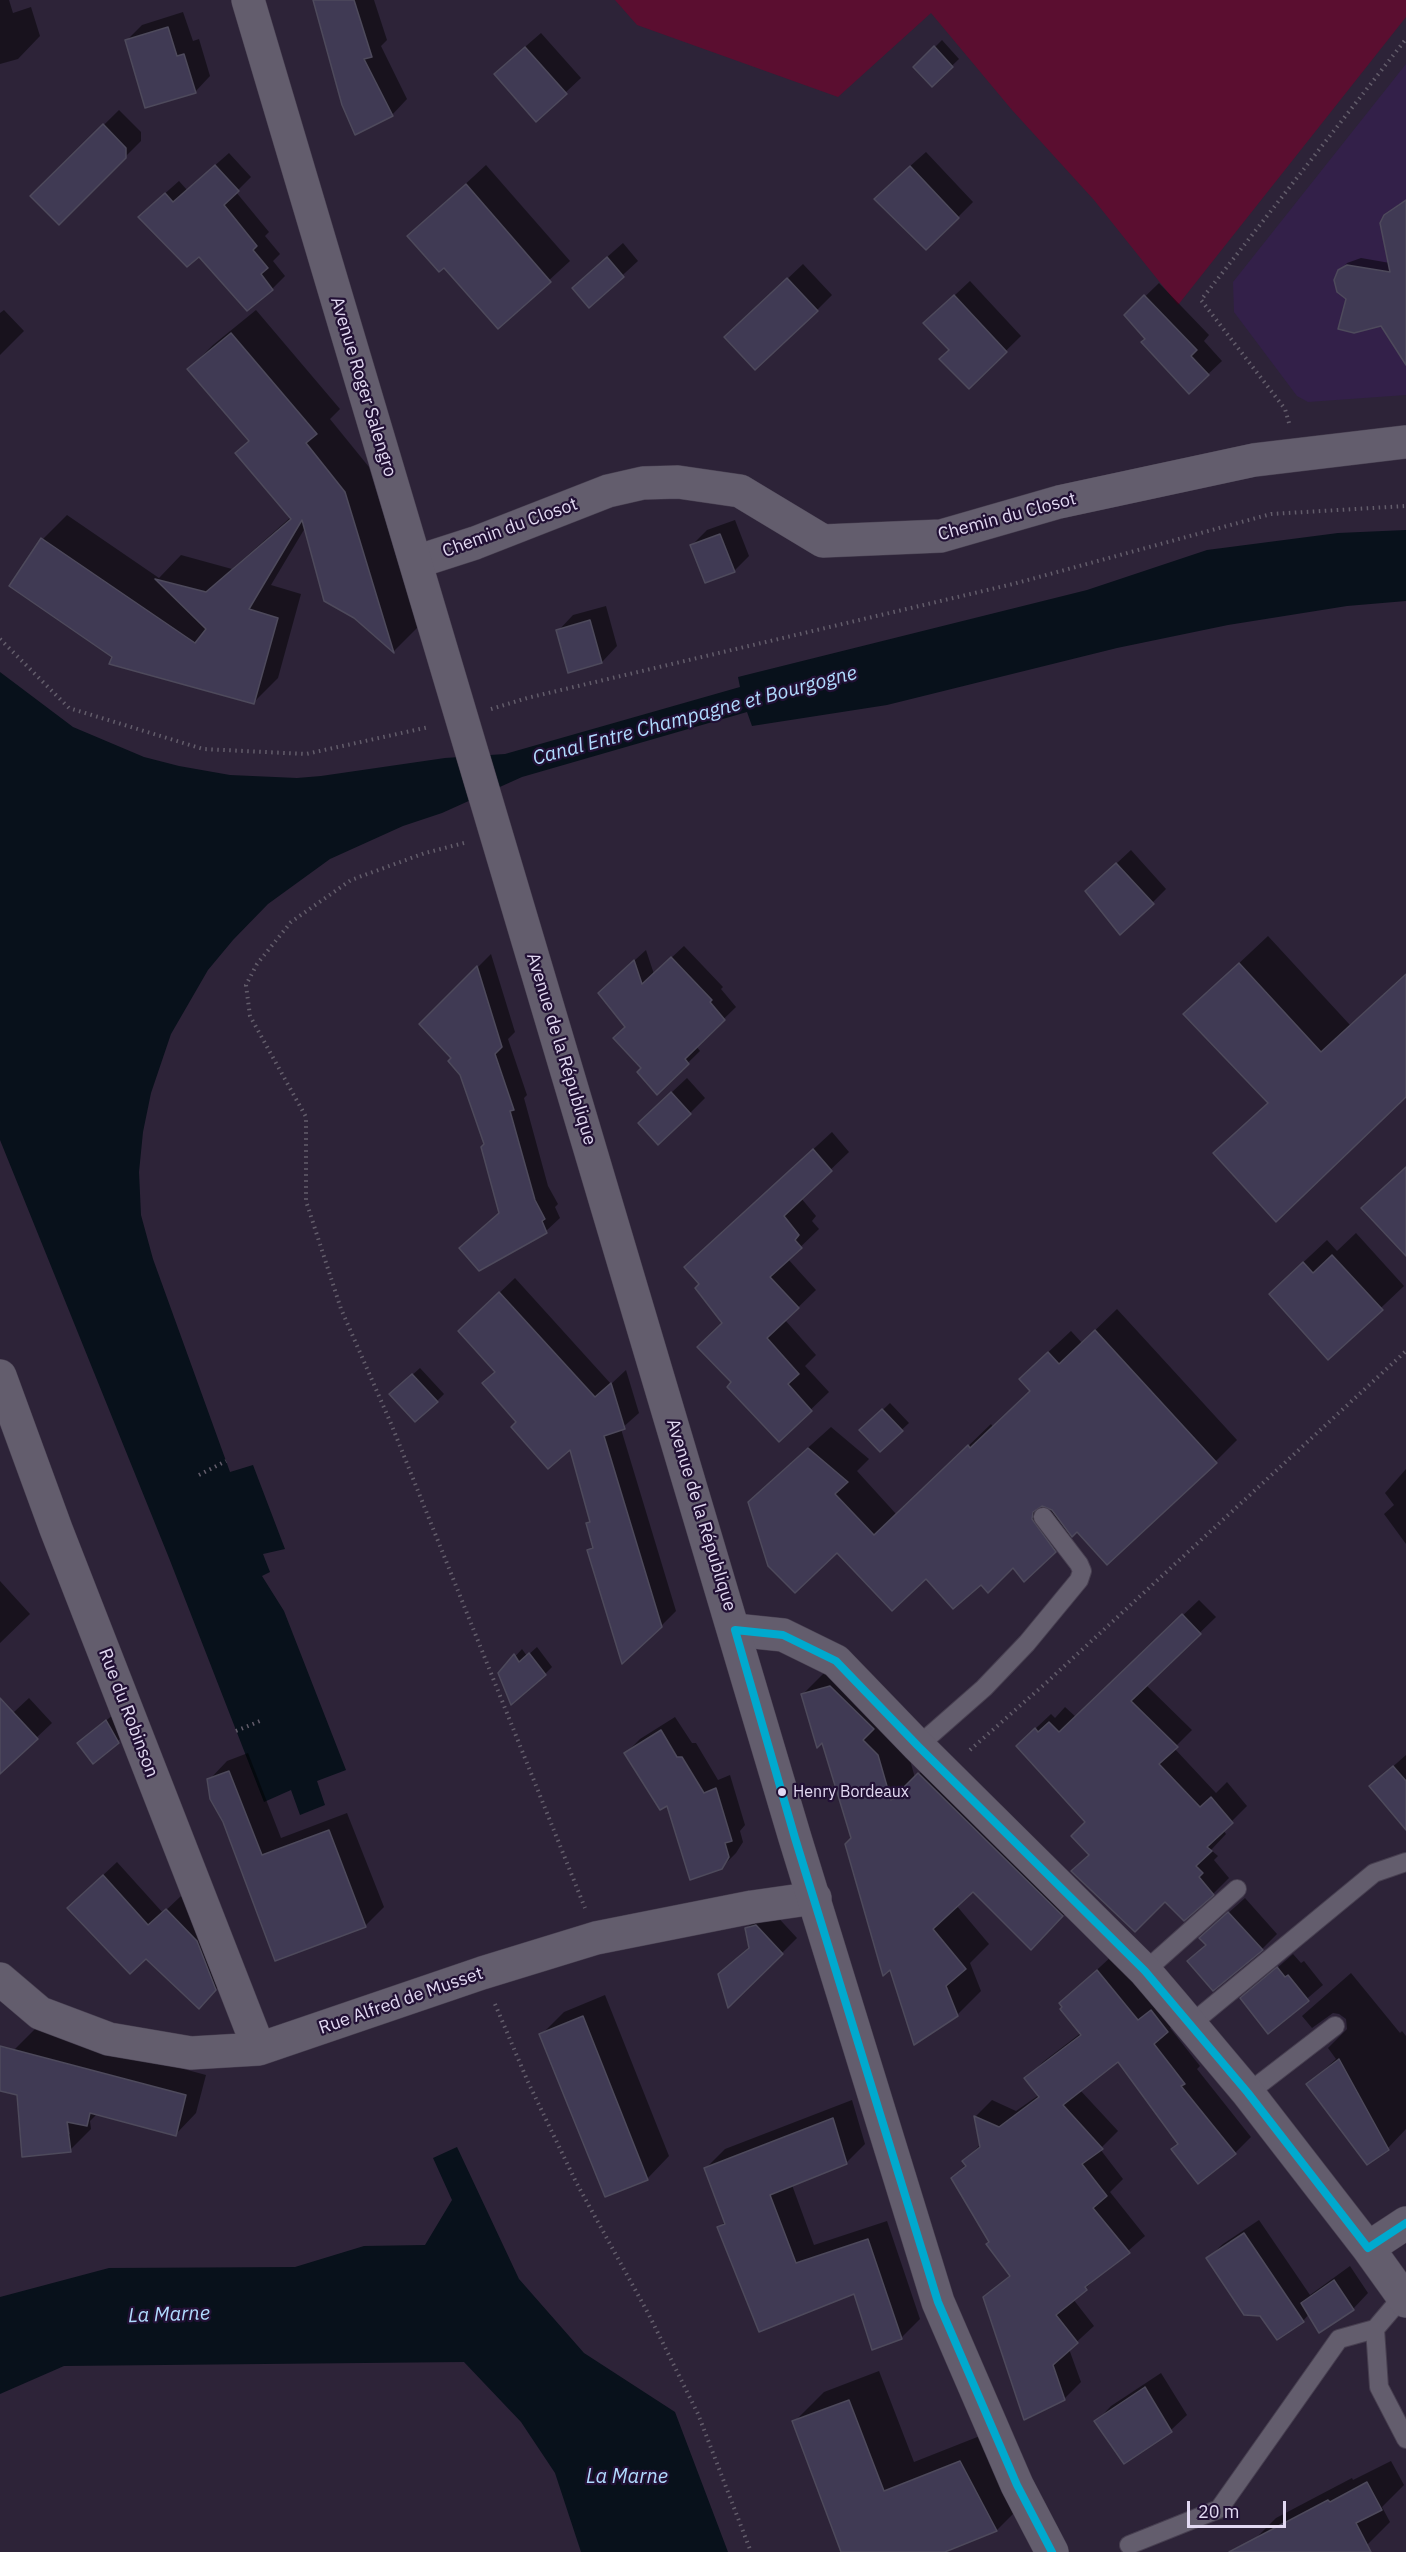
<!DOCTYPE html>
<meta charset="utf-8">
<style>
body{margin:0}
#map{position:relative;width:1406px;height:2552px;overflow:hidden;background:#2d2338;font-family:"IBM Plex Sans",sans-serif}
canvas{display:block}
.scale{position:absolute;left:1187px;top:2501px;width:99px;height:27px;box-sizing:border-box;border:3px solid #e2d9f2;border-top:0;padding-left:8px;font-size:18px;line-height:21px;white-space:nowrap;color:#e2d9f2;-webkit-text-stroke:4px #221135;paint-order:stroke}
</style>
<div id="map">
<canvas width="1406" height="2552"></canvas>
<div class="scale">20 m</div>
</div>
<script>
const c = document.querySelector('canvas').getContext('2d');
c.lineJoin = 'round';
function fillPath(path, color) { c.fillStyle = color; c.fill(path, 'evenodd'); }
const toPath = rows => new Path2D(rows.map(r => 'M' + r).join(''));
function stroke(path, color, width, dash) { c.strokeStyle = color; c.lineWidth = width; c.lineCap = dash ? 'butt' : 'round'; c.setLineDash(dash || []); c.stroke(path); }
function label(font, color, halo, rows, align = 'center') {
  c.font = font + ' "IBM Plex Sans",sans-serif'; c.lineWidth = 4.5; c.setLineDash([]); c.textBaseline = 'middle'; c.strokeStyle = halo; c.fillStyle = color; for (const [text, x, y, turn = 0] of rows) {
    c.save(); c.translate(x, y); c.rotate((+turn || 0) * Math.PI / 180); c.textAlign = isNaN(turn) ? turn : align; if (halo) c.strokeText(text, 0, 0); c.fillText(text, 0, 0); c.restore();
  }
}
fillPath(toPath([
 [1406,64,1406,395,1308,402,1297,396,1234,312,1233,282]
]), '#332049');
fillPath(toPath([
 [615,0,1406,0,1406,17,1178,305,1094,200,1012,110,931,13,838,97,637,25]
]), '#5b0e30');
fillPath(toPath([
 [1406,530,1406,601,1347,606,1228,625,1117,648,887,705,752,726,747,712,522,777,442,813,403,826,330,859,268,904,233,940,208,970,171,1034,151,1093,143,1132,139,1172,141,1215,153,1259,230,1472,253,1465,285,1549,263,1554,270,1572,262,1576,284,1611,346,1770,317,1781,325,1805,300,1815,291,1790,264,1802,169,1558,0,1140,0,672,73,727,144,757,179,766,230,775,297,778,321,776,445,758,505,754,740,687,738,677,1087,590,1207,550,1338,533],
 [457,2147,519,2279,584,2353,675,2412,728,2552,581,2552,555,2473,521,2422,464,2362,64,2366,0,2394,0,2297,109,2268,295,2267,364,2246,425,2245,452,2200,433,2158]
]), '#08111b');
fillPath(toPath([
 [0,0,9,0,13,13,31,7,40,36,18,59,0,64],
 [316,0,374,0,387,40,381,46,407,99,392,115],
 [183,12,193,41,199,39,210,76,195,92,127,40,142,25],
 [541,33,581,78,536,120,511,59],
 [942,40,959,59,932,85,915,67],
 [119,110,141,132,141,141,59,223,32,196],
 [926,152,973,202,958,217,891,183],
 [229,153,251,177,236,192,269,232,265,236,280,254,273,261,285,276,272,289,199,255,153,204,179,181,187,190],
 [486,165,570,261,498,327,444,266,409,236],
 [1399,204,1406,204,1406,362,1382,324,1348,299,1340,271,1347,263,1361,258,1390,263,1383,220],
 [623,243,638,261,589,306,589,273],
 [803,264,832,295,817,310,742,322],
 [970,281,1021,336,969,387,951,350,940,309],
 [1159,283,1209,335,1204,341,1222,361,1189,392,1126,315],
 [4,310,24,331,0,355,0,313],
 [256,310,340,409,330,419,369,467,418,627,394,651,355,617,305,528,271,585,301,594,278,678,254,702,113,656,11,585,43,539,67,515,159,578,181,555,232,569,291,517,250,440,189,369,213,345],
 [735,520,749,556,734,571,692,545,707,530],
 [606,606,617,646,602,662,558,631,573,615],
 [1131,850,1166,889,1152,903,1087,891],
 [1268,936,1350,1025,1406,973,1406,1095,1215,1154,1269,1102,1185,1014],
 [684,946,723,987,721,989,736,1007,696,1046,700,1051,657,1093,642,1068,612,981,646,950,654,974],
 [491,954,515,1032,508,1039,527,1095,524,1098,548,1186,558,1204,555,1207,560,1218,546,1231,479,1269,461,1248,501,1212,486,1144,462,1074,453,1058,421,1024],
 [687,1078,705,1098,690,1113,655,1108],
 [832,1132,849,1152,801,1198,816,1216,812,1221,819,1229,788,1259,816,1290,785,1320,816,1355,805,1366,829,1392,779,1440,733,1382,724,1323,701,1284,704,1250],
 [1356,1233,1404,1286,1328,1358,1294,1271,1327,1240,1337,1251],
 [515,1278,611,1384,626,1370,639,1413,621,1429,676,1611,661,1626,589,1550,594,1545,588,1524,591,1521,570,1447,518,1421,496,1371,475,1316],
 [1117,1309,1237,1440,1215,1462,1078,1530,1055,1551,1013,1566,981,1582,926,1577,772,1480,831,1427,869,1459,857,1471,897,1515,991,1424,993,1427,1032,1390,1043,1357,1071,1331,1082,1343],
 [420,1368,444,1394,437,1401,399,1387],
 [890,1403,909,1423,880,1450,862,1430],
 [1406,1469,1406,1544,1384,1514,1394,1505,1385,1493],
 [0,1581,30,1614,0,1643],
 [1199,1600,1216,1617,1146,1685,1192,1730,1174,1748,1216,1793,1227,1782,1247,1806,1223,1830,1226,1834,1211,1850,1218,1856,1214,1860,1229,1878,1213,1894,1165,1900,1090,1854,1087,1822,1034,1730,1051,1714,1055,1718,1065,1707,1076,1717],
 [537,1647,552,1667,545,1674,500,1673,522,1649,527,1656],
 [827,1670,902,1731,915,1778,943,1750,1086,1892,1055,1924,973,1890,956,1905,989,1944,970,1963,981,1991,957,2015,852,1838,822,1740,803,1694],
 [29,1698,52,1723,0,1772,0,1725],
 [114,1714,126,1734,93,1762,79,1743],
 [675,1717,692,1743,696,1743,718,1780,730,1775,745,1825,740,1831,743,1842,736,1853,721,1868,626,1753,640,1739],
 [248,1753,281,1838,347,1813,384,1907,366,1925,276,1959,209,1780,227,1761],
 [1406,1755,1406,1828,1371,1786],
 [117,1862,163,1913,181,1896,210,1927,229,1975,199,2007,83,1894],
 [1245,1898,1277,1934,1262,1949,1189,1961,1207,1943,1217,1923],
 [772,1911,797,1938,729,2006,719,1974,750,1946,747,1928,762,1913],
 [1114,1954,1183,2015,1170,2028,1200,2066,1197,2069,1251,2137,1235,2153,1180,2143,1118,2060,1080,2090,1118,2131,1100,2149,1123,2179,1110,2192,1145,2236,1073,2299,1094,2326,1069,2349,1081,2382,1064,2399,985,2298,1011,2274,953,2178,966,2164,964,2161,981,2144,976,2116,992,2100,1016,2111,1039,2095,1026,2079,1043,2062,1081,2033,1061,2003],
 [1293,1954,1301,1963,1304,1961,1323,1985,1268,2032,1242,1999],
 [1351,1973,1400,2033,1402,2031,1406,2036,1406,2129,1388,2148,1308,2084,1336,2059,1328,2048,1347,2029,1346,2019,1339,2014,1333,2013,1312,2028,1302,2016],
 [605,1995,669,2156,647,2179,541,2035,564,2012],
 [35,2029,206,2075,196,2113,176,2134,98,2113,90,2121,91,2129,70,2150,14,2050],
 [67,2114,70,2134,67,2134,64,2115],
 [852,2100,865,2144,846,2163,792,2185,814,2245,887,2221,920,2319,901,2338,855,2292,719,2227,726,2221,706,2168,725,2149],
 [1259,2220,1310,2295,1350,2266,1368,2293,1353,2309,1309,2314,1303,2321,1261,2315,1208,2258,1223,2244],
 [879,2371,914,2462,990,2432,1027,2500,997,2530,940,2552,843,2552,794,2422,824,2392],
 [1161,2373,1187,2415,1171,2430,1124,2462,1096,2422,1111,2406],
 [1391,2461,1404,2485,1382,2507,1390,2522,1367,2545,1353,2552,1247,2552,1253,2541,1276,2518,1352,2478,1353,2480]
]), '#0007');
const building = toPath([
 [313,0,354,0,372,57,364,59,393,116,355,135,342,105,313,0],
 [168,27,177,56,184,54,196,93,145,108,125,40,168,27],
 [934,46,953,67,932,87,913,67,934,46],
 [525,47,567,94,536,122,494,74,525,47],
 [103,124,126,148,126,158,59,225,30,196,103,124],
 [215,165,239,191,224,205,257,246,253,250,268,268,261,274,273,290,247,311,199,257,187,267,138,217,165,193,173,202,215,165],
 [910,166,959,218,926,250,874,199,910,166],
 [466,184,551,282,498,329,444,268,439,272,407,236,466,184],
 [1406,200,1406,365,1381,326,1354,333,1338,329,1346,299,1337,292,1334,280,1338,270,1347,265,1390,272,1380,223,1384,215,1406,200],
 [607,257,624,277,589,308,572,288,607,257],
 [787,278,818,311,755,370,724,337,787,278],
 [954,295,1007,352,969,389,939,359,949,350,923,323,954,295],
 [1144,295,1197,350,1191,356,1209,375,1189,394,1141,342,1145,339,1124,315,1144,295],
 [231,333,317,434,306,443,345,492,394,653,354,618,324,601,302,520,249,609,278,618,254,704,109,664,112,657,9,586,41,538,195,643,206,629,155,579,206,592,291,519,235,453,249,441,187,369,231,333],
 [720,534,735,572,705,583,690,545,720,534],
 [590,620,602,663,568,673,556,630,590,620],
 [1116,863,1154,904,1120,935,1085,891,1116,863],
 [671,957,712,1000,710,1002,725,1020,685,1059,689,1064,657,1095,637,1072,641,1068,613,1038,625,1027,598,993,634,960,642,984,671,957],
 [1239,963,1321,1052,1406,974,1406,1097,1276,1222,1213,1153,1268,1103,1183,1014,1239,963],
 [477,966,502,1047,495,1054,514,1110,510,1111,535,1200,545,1219,542,1221,547,1233,479,1271,459,1248,499,1213,481,1147,484,1144,460,1075,448,1061,451,1058,419,1024,477,966],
 [671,1092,691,1114,658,1145,638,1123,671,1092],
 [813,1149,832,1171,784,1216,799,1235,795,1240,802,1248,770,1277,799,1308,767,1338,799,1374,788,1384,812,1411,779,1442,727,1387,731,1382,697,1347,722,1323,695,1288,699,1284,684,1267,813,1149],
 [1406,1167,1406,1256,1361,1208,1406,1167],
 [1332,1255,1383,1310,1328,1360,1269,1294,1303,1262,1313,1273,1332,1255],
 [499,1292,595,1397,611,1383,625,1429,604,1436,662,1627,622,1664,587,1550,593,1548,586,1523,590,1522,570,1450,548,1469,511,1427,516,1422,482,1383,495,1372,458,1331,499,1292],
 [1095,1330,1217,1463,1107,1565,1077,1532,1072,1537,1052,1510,1042,1506,1033,1512,1032,1519,1056,1552,1024,1582,1013,1568,988,1593,981,1585,953,1609,926,1579,892,1611,837,1553,795,1593,768,1566,748,1502,808,1448,848,1482,835,1494,874,1535,968,1445,970,1448,1030,1391,1019,1379,1048,1352,1059,1364,1095,1330],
 [412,1374,438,1402,415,1422,389,1394,412,1374],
 [882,1409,903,1431,880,1452,859,1430,882,1409],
 [1182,1614,1201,1634,1131,1701,1178,1747,1159,1764,1200,1807,1211,1797,1233,1823,1207,1847,1212,1851,1196,1866,1203,1873,1199,1877,1214,1895,1184,1921,1165,1902,1135,1932,1071,1871,1089,1855,1071,1836,1085,1822,1016,1746,1035,1728,1038,1732,1049,1722,1059,1732,1182,1614],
 [529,1653,546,1675,511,1705,498,1673,514,1654,519,1662,529,1653],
 [830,1686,874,1729,863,1740,878,1755,891,1800,918,1773,1063,1916,1031,1950,973,1892,933,1929,966,1969,946,1986,958,2016,914,2045,890,1970,883,1976,845,1844,851,1838,822,1743,817,1748,801,1694,830,1686],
 [0,1698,38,1739,0,1774,0,1698],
 [106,1720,119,1743,93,1764,77,1743,106,1720],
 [661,1730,677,1757,682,1757,704,1793,716,1788,732,1841,725,1843,729,1857,722,1869,690,1880,667,1806,660,1810,624,1753,661,1730],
 [1393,1766,1406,1781,1406,1830,1369,1786,1393,1766],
 [229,1771,262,1855,329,1830,366,1927,275,1961,223,1822,210,1799,207,1779,229,1771],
 [103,1875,148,1925,166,1909,197,1941,216,1990,199,2009,146,1959,130,1974,67,1908,103,1875],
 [1228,1912,1263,1950,1213,1991,1187,1961,1206,1945,1199,1938,1228,1912],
 [756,1925,783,1954,728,2008,718,1974,749,1948,745,1928,756,1925],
 [1277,1967,1285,1977,1288,1975,1309,2001,1268,2034,1240,1998,1277,1967],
 [1097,1970,1138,2020,1151,2010,1168,2032,1154,2044,1185,2084,1181,2086,1236,2154,1198,2184,1171,2149,1178,2144,1118,2062,1063,2105,1103,2149,1082,2164,1107,2196,1093,2208,1130,2253,1085,2287,1087,2290,1056,2315,1078,2343,1053,2365,1065,2400,1024,2420,983,2297,1010,2276,986,2244,989,2242,951,2178,966,2166,962,2161,980,2147,974,2116,999,2127,1039,2097,1024,2078,1081,2035,1060,2009,1062,2007,1059,2003,1097,1970],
 [583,2016,648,2180,605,2197,539,2034,583,2016],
 [0,2046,186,2095,176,2136,90,2113,87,2126,67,2122,71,2152,22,2157,17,2095,0,2091,0,2046],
 [1339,2059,1389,2150,1367,2165,1306,2084,1339,2059],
 [833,2118,847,2164,770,2195,796,2263,868,2239,902,2339,872,2350,854,2294,759,2332,717,2227,725,2224,704,2168,833,2118],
 [1244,2233,1304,2322,1277,2340,1260,2316,1244,2315,1206,2258,1244,2233],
 [1334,2280,1354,2310,1319,2333,1301,2303,1334,2280],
 [1145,2387,1172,2432,1124,2464,1094,2421,1145,2387],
 [849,2400,884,2491,960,2461,997,2531,945,2552,841,2552,792,2421,849,2400],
 [1367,2482,1382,2510,1356,2523,1371,2552,1229,2552,1328,2500,1330,2502,1367,2482]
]);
fillPath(building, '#403a54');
stroke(building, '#4e4a5c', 1.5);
const lane = toPath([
 [918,1746,984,1688,1027,1643,1079,1580,1082,1571,1079,1564,1043,1517],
 [1145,1971,1237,1889],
 [1191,2024,1374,1873,1406,1862],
 [1248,2093,1335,2026],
 [1403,2296,1375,2329,1379,2387,1406,2439],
 [1129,2545,1219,2509,1339,2339,1375,2329]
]);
const street = toPath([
 [416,562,475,543,608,491,643,483,678,482,740,491,823,541,941,536,1059,502,1254,460,1406,442],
 [0,1376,56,1529,259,2049],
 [735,1630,783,1635,836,1661,918,1746,1145,1971,1174,2005,1248,2093,1368,2248,1406,2301],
 [0,1979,40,2013,109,2039,191,2053,259,2049,482,1973,596,1938,752,1907,815,1898],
 [1368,2248,1406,2223]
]);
const secondary = toPath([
 [248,0,795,1838,938,2302,1017,2485,1052,2552]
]);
stroke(lane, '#473f50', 20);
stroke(street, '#473f50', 34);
stroke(secondary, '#473f50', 34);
stroke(toPath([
 [1289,423,1285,409,1201,300,1406,39],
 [0,639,69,708,203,749,306,754,429,727],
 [491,709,527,698,1013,584,1271,514,1406,506],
 [464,843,425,853,351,880,291,922,257,964,246,985,250,1016,306,1117,306,1201,341,1309,392,1426,585,1908],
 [199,1475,226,1461],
 [236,1731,260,1721],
 [970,1750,1047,1682,1406,1351],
 [495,2004,528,2082,576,2182,649,2315,698,2414,751,2552]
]), '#635d6b', 4, [1.5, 4.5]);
stroke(lane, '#635d6d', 18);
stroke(street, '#635d6d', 33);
stroke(secondary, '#635d6d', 33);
stroke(toPath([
 [1052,2552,1017,2485,938,2302,795,1838,735,1630,783,1635,836,1661,918,1746,1145,1971,1248,2093,1368,2248,1406,2223]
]), '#00a9ce', 8);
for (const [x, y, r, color] of [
 [782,1792,5,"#e2d9f2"]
]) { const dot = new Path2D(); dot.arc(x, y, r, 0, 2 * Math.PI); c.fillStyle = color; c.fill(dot); stroke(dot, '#221135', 2); }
label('16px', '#e2d9f2', '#221135', [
 ["Henry Bordeaux",793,1792]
], 'left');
label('18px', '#e2d9f2', '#221135', [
 ["Avenue Roger Salengro",363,387,73],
 ["Chemin du Closot",1007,517,-15],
 ["Chemin du Closot",510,528,-20],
 ["Avenue de la République",561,1049,73],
 ["Avenue de la République",701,1515,73],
 ["Rue du Robinson",128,1713,69],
 ["Rue Alfred de Musset",401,2001,-19]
]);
label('italic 20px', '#b0dbfe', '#221135', [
 ["Canal Entre Champagne et Bourgogne",695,716,-15],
 ["La Marne",169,2315,-2],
 ["La Marne",627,2477]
]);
</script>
